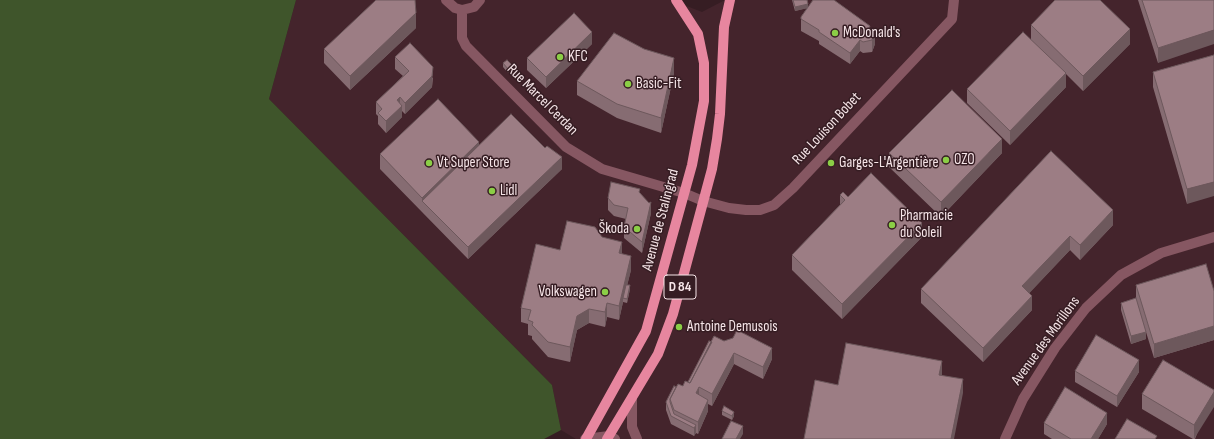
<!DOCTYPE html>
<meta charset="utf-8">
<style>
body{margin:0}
canvas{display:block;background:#361d23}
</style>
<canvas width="1214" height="439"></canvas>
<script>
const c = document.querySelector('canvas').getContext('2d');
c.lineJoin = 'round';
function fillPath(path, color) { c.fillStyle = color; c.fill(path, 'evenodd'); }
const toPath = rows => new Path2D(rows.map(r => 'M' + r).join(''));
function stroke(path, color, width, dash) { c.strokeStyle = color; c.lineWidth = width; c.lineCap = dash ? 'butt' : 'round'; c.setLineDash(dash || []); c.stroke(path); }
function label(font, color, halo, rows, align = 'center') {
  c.font = font + ' "Sofia Sans Condensed",sans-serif'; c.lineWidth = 3; c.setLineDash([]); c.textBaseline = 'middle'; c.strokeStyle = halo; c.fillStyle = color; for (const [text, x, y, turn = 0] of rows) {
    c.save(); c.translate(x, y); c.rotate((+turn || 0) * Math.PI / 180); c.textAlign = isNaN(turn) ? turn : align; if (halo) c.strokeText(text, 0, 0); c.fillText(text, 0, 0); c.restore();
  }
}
fillPath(toPath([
 [296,0,671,0,702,12,725,0,1214,0,1214,439,576,439,561,430,552,385,269,99]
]), '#44242c');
fillPath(toPath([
 [0,0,296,0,269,99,552,385,561,430,544,439,0,439]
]), '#3f552b');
stroke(toPath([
 [446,0,455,8,462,10,474,7,480,0],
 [462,10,462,38,466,46,566,147,602,169,684,193,703,201,729,208,746,210,760,210,774,205,793,188,952,19,954,0],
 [632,399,632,427,637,439],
 [585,439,609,436,615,439],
 [1005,439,1023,399,1055,348,1086,308,1121,275,1161,253,1214,237]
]), '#865762', 10);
stroke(toPath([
 [586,439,646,331,692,165,704,101,704,63,698,34,676,0],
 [607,439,658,354,673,314,712,169,717,139,720,114,724,27,730,0]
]), '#e7869f', 10);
fillPath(toPath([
 [792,0,807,0,808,7,870,29,875,44,872,52,863,53,860,51,850,64,819,44,819,41,801,31,801,17,807,8,795,11],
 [1138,0,1214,0,1158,63],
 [1031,25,1130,44,1083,91,1066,74,1066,87,1010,145,967,103,967,89,1031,39],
 [416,28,350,90,324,63,324,49],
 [592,44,546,88,527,70,527,58],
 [1214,55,1187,204,1153,87,1153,72],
 [395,57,433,78,432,87,405,114,402,111,402,117,386,133,378,124,378,116,376,114,376,102,403,76,395,69],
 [503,63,512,69,508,73,503,67],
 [674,73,661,133,617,118,577,95,577,81],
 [479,145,562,169,468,259,422,212,380,169,380,154],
 [1051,151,1113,225,1080,260,1070,250,1029,293,1032,310,983,362,921,303,921,289],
 [889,153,1002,153,941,217,889,167],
 [640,193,651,213,642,253,624,238,624,227,626,219,614,216,608,210,608,198],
 [840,195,848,197,922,237,842,319,792,270,792,255,840,205],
 [602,237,622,254,631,270,627,285,630,289,627,303,623,302,619,320,607,317,605,327,589,323,577,330,570,362,548,357,532,339,532,336,528,335,528,324,521,322,521,308],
 [1136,285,1214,291,1214,340,1154,358,1146,332,1146,339,1131,344,1121,310,1121,303,1136,298],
 [724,341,772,359,763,379,734,364,712,406,708,404,708,411,698,434,696,433,694,436,671,424,666,410,666,402,683,386,688,382,712,342],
 [1075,371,1139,372,1117,407,1075,382],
 [1214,390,1195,439,1193,439,1142,409,1142,394],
 [722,411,734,416,732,420,722,415],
 [1044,423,1107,424,1098,439,1052,439,1044,434]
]), '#866c72');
fillPath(toPath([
 [808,4,808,8,795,11,795,7],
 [416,13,416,28,350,90,350,76],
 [1130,29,1130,44,1083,91,1083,76],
 [1214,30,1214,44,1158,63,1158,48],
 [592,32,592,44,546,88,546,77],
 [875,33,875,44,872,52,872,40],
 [860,40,860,51,850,64,850,53],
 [674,58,674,73,661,133,661,118],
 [512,65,512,69,508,73,508,69],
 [433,67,432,87,405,114,405,103],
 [1066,73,1066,87,1010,145,1010,131],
 [400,97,400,108,402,106,402,117,386,133,386,121,397,100],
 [1002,139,1002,153,941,217,941,202],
 [479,142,479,156,422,201,422,198],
 [562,157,562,169,468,259,468,247],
 [1214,182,1214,196,1187,204,1187,189],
 [651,202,651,213,642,253,642,242],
 [1113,210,1113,225,1080,260,1080,245],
 [922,223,922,237,842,319,842,304],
 [1070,236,1070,250,1022,301,1022,286],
 [622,242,622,257,619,253],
 [631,256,631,270,624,299,623,298,623,302,619,320,619,306],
 [630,285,630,289,627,303,627,299],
 [1032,296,1032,310,983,362,983,348],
 [607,303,607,317,605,327,605,312],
 [589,309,589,323,577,330,570,362,570,347,577,316],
 [1214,326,1214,340,1154,358,1154,344],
 [1146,332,1146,339,1131,344,1131,336],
 [772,348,772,359,763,379,763,367],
 [734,353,734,364,712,406,712,394],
 [1139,360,1139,372,1117,407,1117,396],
 [942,361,942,376,939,375],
 [963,379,963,393,954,439,951,439],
 [699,387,699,399,696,393],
 [1214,392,1214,407,1194,439,1194,425],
 [708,400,708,411,698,434,698,422],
 [734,412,734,416,732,420,732,416],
 [1107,413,1107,424,1098,439,1091,439],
 [696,425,696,433,694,436,694,428],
 [743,426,743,434,740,439,736,439]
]), '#6d585c');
const building = toPath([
 [376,0,415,0,416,13,350,76,324,49,376,0],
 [793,0,807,0,808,4,795,7,793,0],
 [813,0,834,0,870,26,869,28,875,33,872,40,863,42,860,40,850,53,819,32,819,30,801,19,801,17,813,0],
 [1055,0,1100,0,1130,29,1083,76,1031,25,1055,0],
 [1142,0,1214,0,1214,30,1158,48,1142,0],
 [574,13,592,32,546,77,527,58,574,13],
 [1023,32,1066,73,1010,131,967,89,1023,32],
 [614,33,644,49,674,58,661,118,617,104,577,81,614,33],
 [410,43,433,67,432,76,405,103,400,97,397,100,402,106,386,121,378,113,382,109,376,102,409,71,395,57,410,43],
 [1214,55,1214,182,1187,189,1153,72,1214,55],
 [507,60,512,65,508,69,503,63,507,60],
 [952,90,1002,139,941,202,889,153,952,90],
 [438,99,479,142,422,198,380,154,438,99],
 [511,114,545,148,547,146,562,157,468,247,422,201,511,114],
 [1051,151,1113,210,1080,245,1070,236,1022,286,1032,296,983,348,921,289,1051,151],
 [871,173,922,223,842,304,792,255,845,200,840,195,843,192,848,197,871,173],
 [611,182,640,189,639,192,649,203,651,202,642,242,624,227,628,208,614,205,608,198,611,182],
 [567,221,595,227,602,237,622,242,619,253,631,256,619,306,607,303,605,312,589,309,577,316,570,347,548,342,532,325,533,322,528,320,531,310,521,308,536,244,560,250,567,221],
 [1206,264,1214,291,1214,326,1154,344,1136,285,1206,264],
 [626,285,630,285,627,299,623,298,626,285],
 [1136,298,1146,332,1131,336,1121,303,1136,298],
 [737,330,772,348,763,367,734,353,712,394,699,387,696,393,708,400,698,422,674,410,670,399,678,384,683,386,685,381,690,383,714,336,724,341,733,338,737,330],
 [1096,335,1139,360,1117,396,1075,371,1096,335],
 [709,341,712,342,690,383,688,382,709,341],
 [846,343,942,361,939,375,963,379,951,439,804,439,815,380,838,385,846,343],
 [1163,360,1214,390,1214,392,1194,425,1142,394,1163,360],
 [674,386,676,387,670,399,670,402,674,414,696,425,694,428,671,416,666,402,674,386],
 [1065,387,1107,413,1091,439,1071,439,1044,423,1065,387],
 [724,406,734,412,732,416,722,411,724,406],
 [1127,419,1157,436,1155,439,1115,439,1127,419],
 [731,421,743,426,736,439,722,439,731,421]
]);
fillPath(building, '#9c7d84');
stroke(building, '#6d585c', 1);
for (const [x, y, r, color] of [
 [835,33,4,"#8bce46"],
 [560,57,4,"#8bce46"],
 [628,84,4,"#8bce46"],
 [946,160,4,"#8bce46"],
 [429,163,4,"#8bce46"],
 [831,163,4,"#8bce46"],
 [492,191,4,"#8bce46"],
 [892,225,4,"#8bce46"],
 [637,229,4,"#8bce46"],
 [605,292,4,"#8bce46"],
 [679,327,4,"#8bce46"]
]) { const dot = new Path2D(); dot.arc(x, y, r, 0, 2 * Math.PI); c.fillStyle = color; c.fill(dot); stroke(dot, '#361d23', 1.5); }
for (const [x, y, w] of [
 [680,287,32]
]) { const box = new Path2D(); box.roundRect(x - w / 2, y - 12, w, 24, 3); c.fillStyle = '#361d23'; c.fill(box); stroke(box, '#f6e5e8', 1); }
label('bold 14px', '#f6e5e8', null, [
 ["D 84",680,287]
]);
label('15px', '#f6e5e8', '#361d23', [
 ["McDonald's",843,33],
 ["KFC",568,57],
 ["Basic-Fit",636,84],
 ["OZO",954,160],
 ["Vt Super Store",437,163],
 ["Garges-L'Argentière",839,163],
 ["Lidl",500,191],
 ["Pharmacie",900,216],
 ["du Soleil",900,233],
 ["Škoda",629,229,"right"],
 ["Volkswagen",597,292,"right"],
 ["Antoine Demusois",687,327]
], 'left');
label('15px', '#f6e5e8', '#361d23', [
 ["Rue Marcel Cerdan",542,100,45],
 ["Rue Louison Bobet",827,129,-47],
 ["Avenue de Stalingrad",661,220,-75],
 ["Avenue des Morillons",1046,341,-54]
]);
</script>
